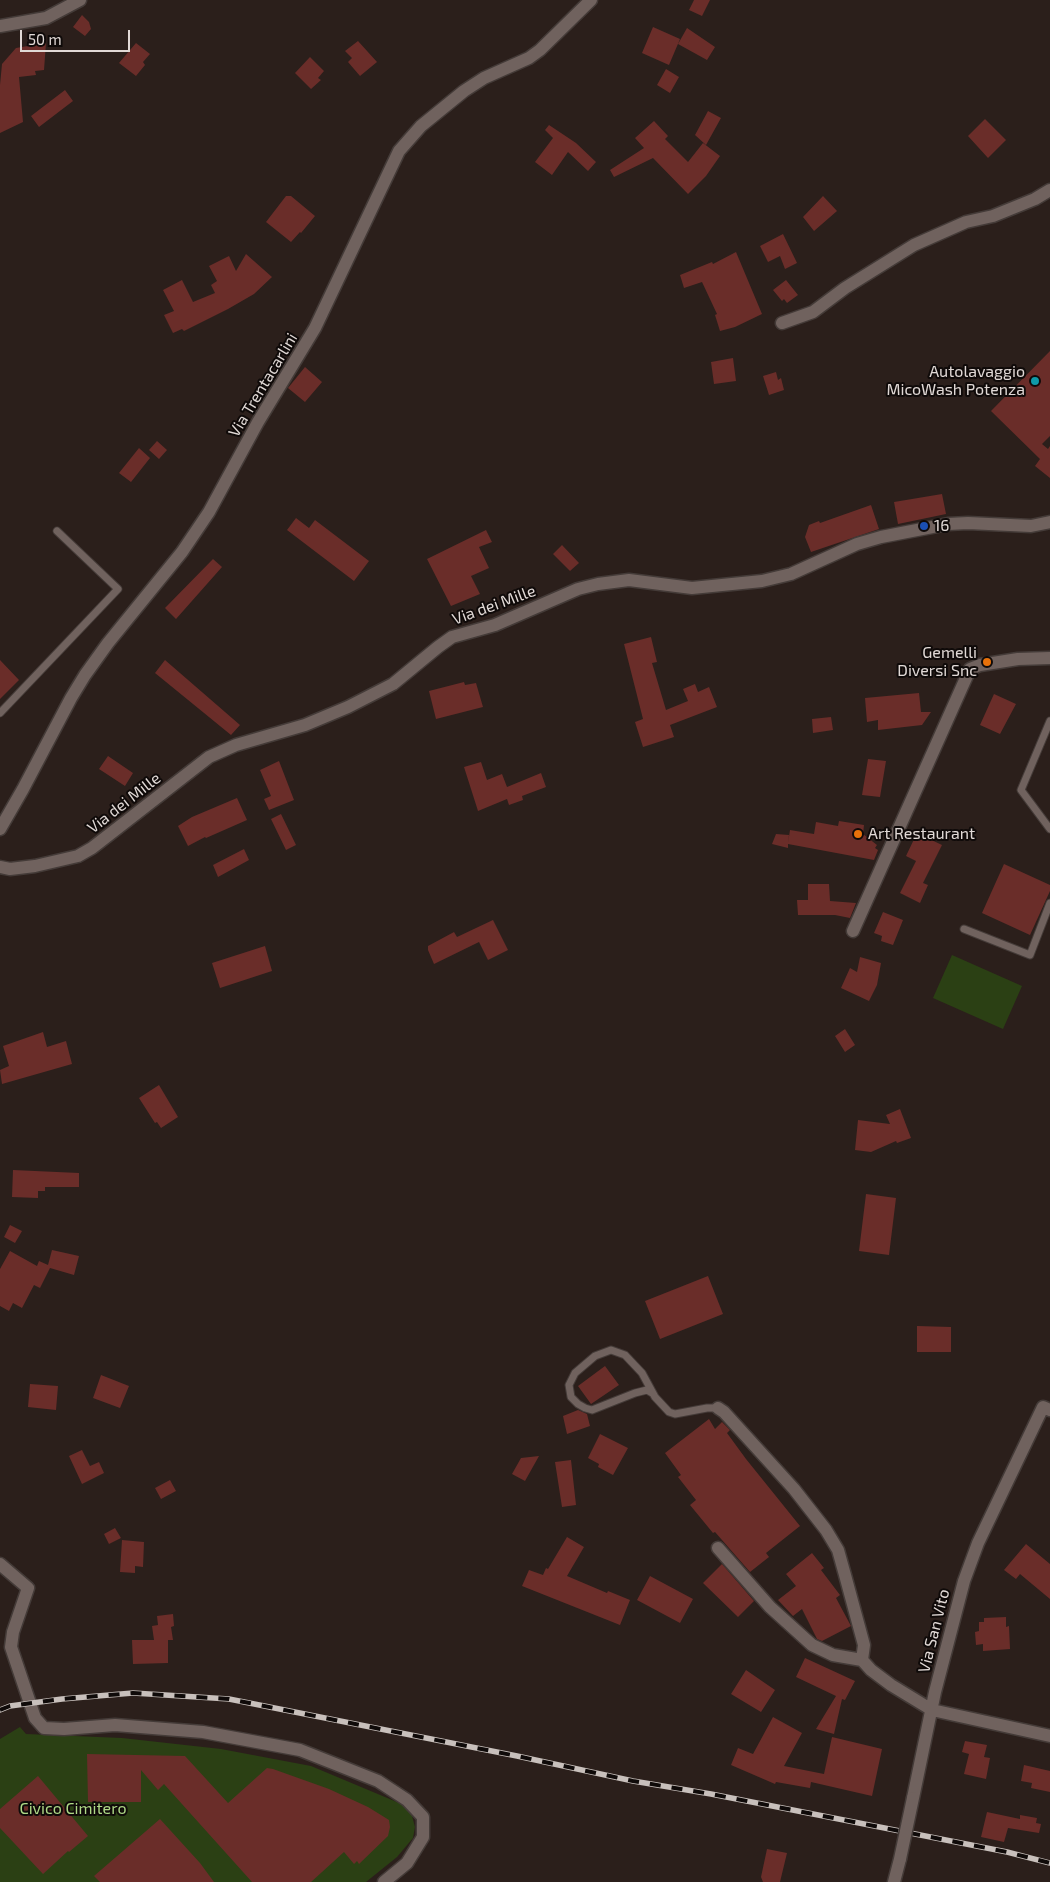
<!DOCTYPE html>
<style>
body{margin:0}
#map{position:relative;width:1050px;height:1882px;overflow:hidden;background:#2b1f1b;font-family:"Exo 2",sans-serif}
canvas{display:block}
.scale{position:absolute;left:20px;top:30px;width:110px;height:22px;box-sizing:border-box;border:2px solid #e1d9d6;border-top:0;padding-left:6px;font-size:15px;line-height:18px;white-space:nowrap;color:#e1d9d6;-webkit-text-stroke:4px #0f0a09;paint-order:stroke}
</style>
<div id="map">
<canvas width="1050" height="1882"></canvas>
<div class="scale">50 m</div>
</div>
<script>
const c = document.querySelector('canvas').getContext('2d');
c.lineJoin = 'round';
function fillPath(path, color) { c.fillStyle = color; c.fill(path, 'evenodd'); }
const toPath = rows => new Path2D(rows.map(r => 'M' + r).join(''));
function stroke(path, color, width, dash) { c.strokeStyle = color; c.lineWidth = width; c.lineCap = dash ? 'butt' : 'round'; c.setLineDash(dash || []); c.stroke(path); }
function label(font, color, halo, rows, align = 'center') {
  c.font = font + ' "Exo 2",sans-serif'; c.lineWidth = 4; c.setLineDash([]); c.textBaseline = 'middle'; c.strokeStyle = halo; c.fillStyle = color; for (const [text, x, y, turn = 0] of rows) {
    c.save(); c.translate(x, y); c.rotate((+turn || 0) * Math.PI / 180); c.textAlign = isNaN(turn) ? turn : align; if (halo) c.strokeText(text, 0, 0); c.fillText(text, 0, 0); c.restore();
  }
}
fillPath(toPath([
 [952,955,1022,986,1003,1029,933,998],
 [20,1727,26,1734,122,1738,221,1749,311,1766,404,1805,412,1816,415,1827,413,1838,397,1857,366,1882,0,1882,0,1739]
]), '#2b4014');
fillPath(toPath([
 [694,0,710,0,702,16,689,10],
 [82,15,89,22,91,29,85,36,73,27],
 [653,27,680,39,669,65,642,53],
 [687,28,715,47,707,60,678,44],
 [358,41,377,62,360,76,348,62,352,58,345,51],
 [46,43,44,70,35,71,36,75,19,77,23,122,0,133,0,85,2,64,16,48],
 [136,43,150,54,143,62,145,65,136,76,119,63],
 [310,57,324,71,318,78,321,80,311,89,295,73],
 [666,69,679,77,670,93,657,85],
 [65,90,73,101,39,127,31,116],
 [708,111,721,118,706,145,695,135],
 [985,119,1006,140,988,158,968,136],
 [654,121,668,136,665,139,688,162,703,143,720,156,706,176,688,194,653,158,614,177,610,170,644,148,635,138],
 [549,125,576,143,596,162,588,171,568,152,552,175,535,162,553,138,545,130],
 [286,196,291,196,315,216,301,233,300,232,291,242,266,222],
 [823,196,837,211,814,231,803,217],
 [783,234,797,263,785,269,780,256,768,262,760,246],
 [736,252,762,314,735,327,720,331,715,315,717,314,702,282,684,288,680,275,712,262,713,264],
 [246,254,272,277,254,294,228,309,184,331,182,329,173,333,164,315,174,311,163,290,182,280,193,302,215,293,211,285,217,281,209,266,229,256,236,271],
 [786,280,798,295,787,303,784,299,782,301,773,290],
 [1050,351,1050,436,1042,444,1048,449,1050,446,1050,478,1035,466,1040,459,991,411],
 [733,358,736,381,714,384,711,362],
 [305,367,322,382,305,402,288,388],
 [776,372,778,380,781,378,784,390,769,395,763,376],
 [157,441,167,450,159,459,149,450],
 [139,448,150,458,131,482,119,473],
 [942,494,946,514,898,524,894,502],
 [871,505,879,529,811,552,805,537,809,525,819,521,820,523],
 [296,518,309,528,315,520,369,561,354,581,287,530],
 [486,530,492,542,479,547,489,568,471,576,480,594,451,606,427,559],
 [562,545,579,563,570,571,553,554],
 [213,559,222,567,176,619,165,608],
 [651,637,657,662,652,663,666,710,688,701,683,689,695,684,698,692,709,687,717,707,670,725,674,737,643,747,635,722,643,719,624,644],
 [0,660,19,680,0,699],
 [165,660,240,725,231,735,155,673],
 [464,682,465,685,476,683,483,707,436,719,429,691],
 [919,693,921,712,931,712,922,725,878,730,878,720,867,722,865,698],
 [994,694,1016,704,1000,734,980,725],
 [831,717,833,730,813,733,812,719],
 [108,756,133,773,125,786,99,769],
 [868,759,886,761,880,797,862,795],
 [279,761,294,800,269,810,264,799,271,796,260,770],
 [481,762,487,780,502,774,507,787,541,773,546,787,522,796,523,800,509,805,507,799,478,811,464,767],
 [237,798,247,820,206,838,205,837,188,846,178,826,192,817],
 [281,814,296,845,286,850,271,819],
 [839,821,864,825,863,834,877,845,875,848,878,850,874,860,788,844,788,848,772,844,776,834,789,835,788,843,790,830,814,834,816,822,838,826],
 [917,833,942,845,923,883,928,885,920,903,900,893,916,861,906,856],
 [244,849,249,860,218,877,213,865],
 [1004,864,1050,885,1050,891,1030,935,982,913],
 [808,884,829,884,830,901,856,903,850,918,835,915,798,915,797,900,808,900],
 [883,912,903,920,893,945,881,941,882,936,874,933],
 [493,920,508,950,488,960,479,942,434,964,428,950,428,946,454,932,457,937],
 [265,946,272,971,220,988,212,963],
 [860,957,881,963,877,985,869,1001,841,988,850,968,857,972],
 [845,1029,855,1045,845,1052,835,1036],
 [43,1032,47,1047,66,1041,72,1064,2,1084,0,1070,9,1066,3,1046],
 [159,1085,178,1117,161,1128,157,1122,155,1123,139,1098],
 [900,1109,911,1138,897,1143,896,1141,871,1152,855,1150,858,1120,890,1124,886,1115],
 [13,1170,79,1173,79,1187,45,1187,45,1191,38,1191,38,1198,12,1197],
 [866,1194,896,1198,889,1255,859,1251],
 [10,1225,22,1231,15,1243,4,1237],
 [52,1250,79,1256,74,1275,50,1268,40,1288,34,1285,22,1308,13,1303,9,1311,0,1306,0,1269,10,1251,37,1266,39,1261,48,1265],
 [708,1276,723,1314,660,1339,645,1301],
 [917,1326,951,1327,951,1352,917,1352],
 [605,1366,619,1385,591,1404,578,1386],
 [101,1375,129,1386,120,1408,93,1398],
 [30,1384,58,1386,56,1410,28,1407],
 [578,1410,587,1414,590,1426,567,1434,563,1416],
 [709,1419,715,1429,722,1422,730,1430,727,1433,746,1459,800,1526,766,1553,769,1557,750,1572,715,1532,713,1533,690,1505,696,1500,678,1477,681,1475,665,1453],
 [600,1434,628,1448,613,1475,598,1467,599,1464,588,1458],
 [82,1450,90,1466,99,1462,104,1473,82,1484,69,1456],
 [539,1456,525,1481,512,1474,521,1458],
 [571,1460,576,1505,562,1507,555,1462],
 [170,1480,176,1491,161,1499,155,1488],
 [115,1528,121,1538,109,1544,104,1534],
 [567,1537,584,1547,567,1576,607,1593,608,1591,630,1600,620,1625,522,1586,529,1570,543,1575,546,1568,548,1569],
 [122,1540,144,1542,143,1567,135,1566,135,1573,120,1572],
 [1026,1544,1050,1564,1050,1599,1020,1574,1016,1579,1004,1570],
 [812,1553,824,1568,821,1570,840,1595,836,1598,851,1626,822,1641,817,1639,802,1609,793,1616,778,1600,796,1586,786,1574],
 [722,1564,754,1601,738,1617,703,1583],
 [650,1576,693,1599,680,1623,637,1600],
 [173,1614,174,1626,171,1627,173,1640,168,1640,168,1663,133,1664,132,1640,154,1640,152,1626,158,1625,157,1616],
 [1006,1617,1006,1627,1009,1626,1010,1649,983,1651,983,1644,976,1645,975,1632,979,1631,979,1622,984,1622,984,1618],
 [805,1658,855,1681,845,1700,842,1699,834,1734,816,1729,836,1696,796,1677],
 [746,1670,775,1690,761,1712,731,1694],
 [773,1717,802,1733,784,1766,824,1774,832,1737,882,1749,872,1796,811,1782,810,1788,776,1782,775,1784,731,1765,738,1748,753,1754],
 [965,1741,987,1745,984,1757,990,1758,986,1779,964,1774,969,1754,962,1752],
 [87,1754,185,1756,228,1803,267,1768,273,1769,329,1789,368,1807,389,1820,390,1827,388,1836,359,1864,357,1861,354,1864,344,1852,311,1882,252,1882,164,1784,158,1790,141,1770,141,1802,88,1802],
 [1024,1765,1050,1771,1050,1792,1031,1788,1032,1783,1021,1781],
 [38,1776,88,1836,69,1852,68,1851,43,1874,0,1828,0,1809],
 [987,1812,1020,1819,1020,1815,1037,1818,1036,1823,1041,1824,1039,1833,1008,1828,1004,1842,981,1837],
 [160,1819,200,1863,214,1882,100,1882,94,1876],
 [767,1849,787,1853,780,1882,763,1882,761,1877]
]), '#6a2d29');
const service = toPath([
 [0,713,118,589,57,531],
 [1050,721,1021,790,1050,829],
 [964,929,1030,955,1050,903],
 [652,1393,647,1390,635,1393,592,1410,585,1408,578,1404,571,1397,569,1385,575,1373,595,1356,611,1350,625,1355,642,1373,655,1397,669,1412,675,1414,707,1408,718,1408]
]);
const minor = toPath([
 [0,26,46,18,80,0],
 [782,323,813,312,845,288,914,245,966,222,993,216,1035,199,1050,190],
 [0,829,23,789,71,698,85,675,108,643,182,552,209,512,258,422,315,328,399,151,421,126,464,91,484,78,529,58,540,50,591,0],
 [0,867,10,869,35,866,78,856,92,848,209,757,236,745,305,725,348,707,393,684,438,647,452,637,495,625,578,589,598,584,629,580,692,588,762,581,791,574,857,544,881,537,948,524,968,523,1031,526,1050,522],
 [853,931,970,669,980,665,1018,659,1050,658],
 [718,1408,724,1412,794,1489,826,1530,838,1550,845,1575,864,1645,862,1660,871,1670,891,1685,932,1710,1050,1736],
 [718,1548,770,1607,812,1645,833,1655,862,1660],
 [913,1798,935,1692,964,1581,978,1543,1043,1407,1050,1410],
 [894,1882,900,1859]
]);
const tertiary = toPath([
 [0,1564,28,1588,13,1632,11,1647,35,1718,44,1728,64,1729,115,1725,203,1732,300,1750,378,1781,407,1800,423,1817,423,1837,407,1863,384,1882]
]);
stroke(service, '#443b38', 9);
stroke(minor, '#443b38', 15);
stroke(tertiary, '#443b38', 15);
stroke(service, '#70625e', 7);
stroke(minor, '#70625e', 12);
stroke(tertiary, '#70625e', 12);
const rail = toPath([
 [0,1710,10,1706,62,1699,133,1693,229,1699,517,1756,633,1781,711,1794,1007,1852,1050,1863]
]);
stroke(rail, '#c8c0bc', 5.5);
stroke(rail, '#0f0a09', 4, [11]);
const minorBridge = toPath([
 [900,1859,913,1798]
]);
stroke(minorBridge, '#443b38', 15, []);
stroke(minorBridge, '#70625e', 12);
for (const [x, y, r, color] of [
 [1035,381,5,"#0f9aa8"],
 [924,526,5,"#1a4fb4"],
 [987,662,5,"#e8710a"],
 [858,834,5,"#e8710a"]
]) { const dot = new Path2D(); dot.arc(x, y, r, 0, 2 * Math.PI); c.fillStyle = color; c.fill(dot); stroke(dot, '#0f0a09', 2); }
label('16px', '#e1d9d6', '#0f0a09', [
 ["Autolavaggio",1025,372],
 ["MicoWash Potenza",1025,390],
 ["16",934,526,"left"],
 ["Gemelli",977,653],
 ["Diversi Snc",977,671],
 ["Art Restaurant",868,834,"left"]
], 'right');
label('16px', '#e1d9d6', '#0f0a09', [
 ["Via Trentacarlini",263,385,-59],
 ["Via dei Mille",494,605,-20],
 ["Via dei Mille",124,803,-38],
 ["Via San Vito",934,1631,-76]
]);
label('16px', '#afd987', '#0f0a09', [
 ["Civico Cimitero",73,1809]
]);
</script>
